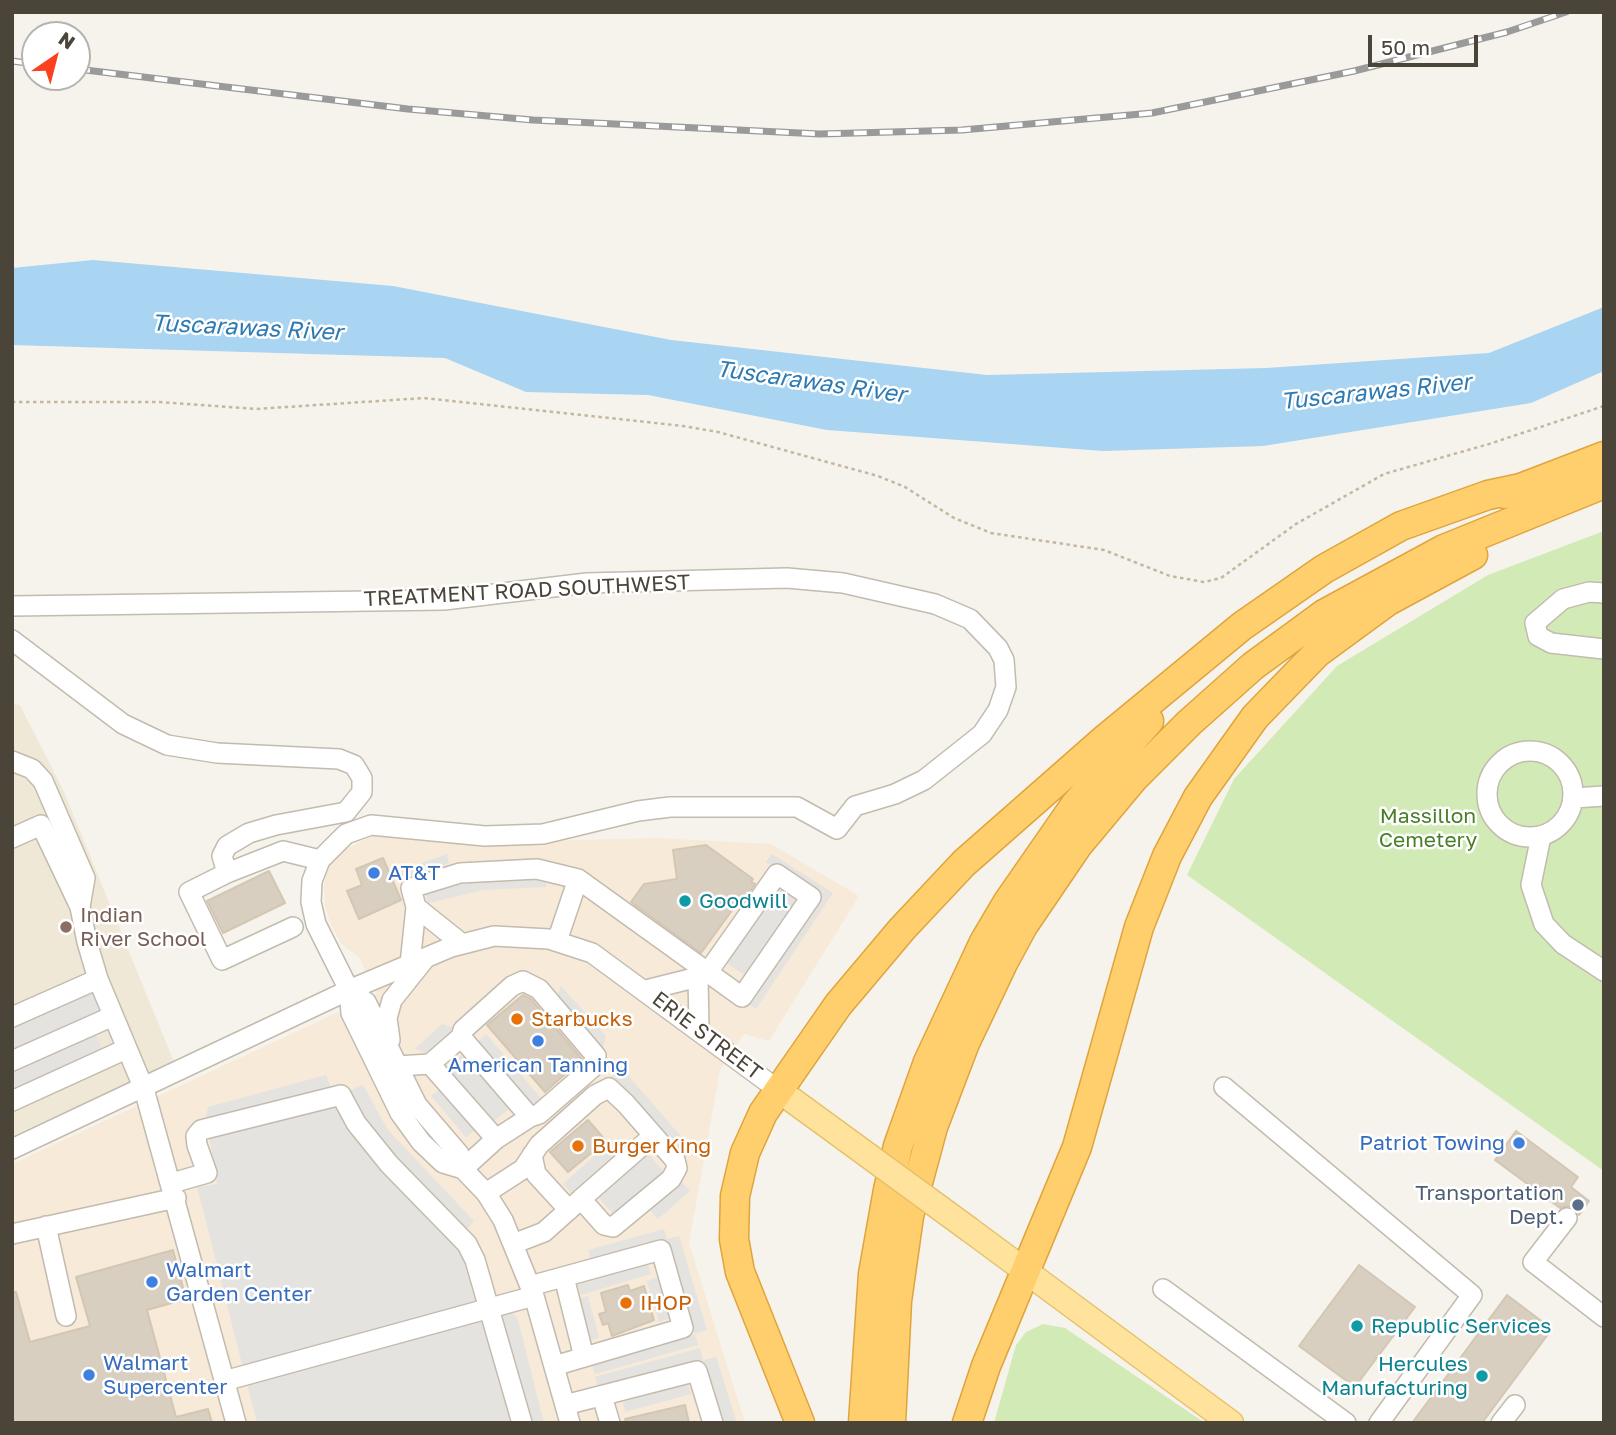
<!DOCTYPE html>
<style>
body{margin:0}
#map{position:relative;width:1616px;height:1435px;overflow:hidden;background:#f6f3ec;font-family:"Golos Text",sans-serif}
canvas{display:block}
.frame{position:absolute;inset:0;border:14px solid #4b4439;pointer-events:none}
.north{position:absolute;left:21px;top:21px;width:70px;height:70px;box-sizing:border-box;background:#fff;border:2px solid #b7b4b0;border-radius:50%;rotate:35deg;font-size:19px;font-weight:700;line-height:28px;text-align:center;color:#4b4439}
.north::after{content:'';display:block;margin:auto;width:24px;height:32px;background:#fc3f1d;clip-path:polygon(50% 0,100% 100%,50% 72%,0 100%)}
.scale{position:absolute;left:1368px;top:35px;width:110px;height:32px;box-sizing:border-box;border:4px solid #4b4439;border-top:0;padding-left:9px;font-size:21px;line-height:24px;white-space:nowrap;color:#4b4439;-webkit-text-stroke:5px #fff;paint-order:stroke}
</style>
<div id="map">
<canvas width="1616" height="1435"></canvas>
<div class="frame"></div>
<div class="north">N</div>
<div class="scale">50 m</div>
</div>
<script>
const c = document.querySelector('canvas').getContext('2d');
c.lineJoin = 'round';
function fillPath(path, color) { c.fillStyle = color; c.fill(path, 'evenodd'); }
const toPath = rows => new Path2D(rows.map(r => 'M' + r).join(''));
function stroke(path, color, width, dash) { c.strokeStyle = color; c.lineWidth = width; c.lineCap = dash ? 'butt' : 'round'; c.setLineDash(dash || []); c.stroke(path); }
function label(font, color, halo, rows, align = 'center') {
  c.font = font + ' "Golos Text",sans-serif'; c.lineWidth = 5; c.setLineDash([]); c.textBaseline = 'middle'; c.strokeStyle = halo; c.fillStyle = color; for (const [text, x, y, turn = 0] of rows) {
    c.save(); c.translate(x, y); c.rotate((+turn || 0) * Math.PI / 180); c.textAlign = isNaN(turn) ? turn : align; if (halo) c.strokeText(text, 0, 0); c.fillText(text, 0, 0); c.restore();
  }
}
fillPath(toPath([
 [373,836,448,843,657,838,771,844,859,896,769,1041,744,1034,720,1070,689,1243,745,1423,12,1423,12,1164,377,994,359,957,342,945,331,925,325,906,324,884,328,868,339,852]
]), '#f7ead8');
fillPath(toPath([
 [12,704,20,705,64,792,174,1062,12,1136]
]), '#efe8d6');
fillPath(toPath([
 [1604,531,1604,1171,1187,875,1234,779,1337,666,1488,575],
 [1043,1324,1065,1328,1205,1423,994,1423,1016,1345,1026,1332]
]), '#d2eab5');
fillPath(toPath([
 [447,854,449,863,398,881,393,873],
 [772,854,833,893,756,1009,750,1005,762,987,721,959,778,870,766,862],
 [547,877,546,887,484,890,428,903,425,892,484,880],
 [86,974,103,1019,96,1035,110,1066,12,1111,12,1007],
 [561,986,606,1036,602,1052,556,999],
 [442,1024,456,1029,429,1054,415,1049],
 [486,1034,541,1098,531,1106,477,1042],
 [464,1053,511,1107,492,1123,445,1069],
 [618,1064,693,1150,685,1157,609,1071],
 [326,1075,334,1097,363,1085,388,1130,474,1221,467,1229,496,1296,518,1319,544,1423,257,1423,197,1187,217,1184,206,1117,208,1107],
 [440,1089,475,1130,466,1137,431,1096],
 [610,1142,631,1166,647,1152,664,1172,614,1215,585,1182,571,1193,563,1184],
 [681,1181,690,1191,658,1219,649,1209],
 [664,1229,667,1239,679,1236,707,1330,695,1334,698,1345,595,1374,591,1363,695,1334,667,1240,591,1261,588,1250],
 [647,1262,651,1274,581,1295,577,1283],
 [659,1277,671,1318,659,1322,647,1281],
 [588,1296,599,1338,588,1341,576,1299],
 [700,1348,703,1360,716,1357,737,1423,723,1423,703,1361,599,1390,595,1377],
 [688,1384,691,1394,625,1412,623,1402]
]), '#e5e3e0');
fillPath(toPath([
 [93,260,393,286,671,340,987,375,1266,368,1489,353,1604,307,1604,371,1531,403,1263,446,1103,451,827,430,648,395,526,392,445,358,12,345,12,268]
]), '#a9d4f2');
const building = toPath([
 [706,845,753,879,751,882,755,884,744,900,741,898,701,953,631,902,644,884,677,879,673,850,706,845],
 [383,858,401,900,359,919,347,891,362,885,356,869,383,858],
 [269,871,285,903,223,933,207,901,269,871],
 [523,995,531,999,582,1059,545,1092,487,1025,523,995],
 [588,1120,606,1141,568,1172,550,1152,588,1120],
 [1516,1131,1578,1177,1571,1187,1589,1201,1579,1215,1569,1206,1560,1208,1495,1160,1516,1131],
 [173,1250,186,1299,147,1310,176,1417,208,1409,212,1423,12,1423,12,1292,16,1292,30,1342,90,1326,76,1277,173,1250],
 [1359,1265,1415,1307,1355,1387,1299,1346,1359,1265],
 [628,1285,630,1291,644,1286,654,1320,612,1336,608,1323,603,1325,599,1314,606,1312,601,1293,628,1285],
 [1507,1295,1552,1329,1482,1423,1412,1423,1507,1295],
 [685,1405,689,1423,626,1423,625,1419,685,1405]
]);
fillPath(building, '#d8cfc1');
stroke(building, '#d3c7b4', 2);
const minor = toPath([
 [1604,593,1589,592,1563,599,1535,623,1538,636,1551,643,1604,649],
 [12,606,444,600,587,583,787,578,843,583,935,604,970,619,998,648,1004,660,1006,687,998,710,982,734,924,780,895,794,855,806,837,829,797,807,670,807,638,811,543,834,485,836,371,825,346,834,320,860,312,881,311,902,316,924,349,990],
 [12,640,123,724,167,745,217,753,339,759,354,765,362,778,362,792,346,812,276,825,249,833,227,846,222,856,227,873,283,851,320,860],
 '1487 794a43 43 0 1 1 86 0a43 43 0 1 1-86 0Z',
 [12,761,32,769,43,781,85,878,80,907,87,942,98,979,144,1089,236,1423],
 [1574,798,1604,796],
 [1541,836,1531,885,1544,924,1563,944,1604,971],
 [12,838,41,825,80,907],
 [227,873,189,892,222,960,293,927],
 [416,907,461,943],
 [557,941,578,879],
 [410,964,416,907,411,888,460,873,537,869,578,879,742,997,811,897,777,874,708,972],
 [349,990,366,1002,417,1105,459,1154,463,1169,486,1193,503,1220,534,1296,570,1423],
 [349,990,351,1013,400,1113,421,1142,443,1163,463,1169],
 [646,990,698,977],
 [12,1017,98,979],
 [699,1029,698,977,703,969],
 [461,1037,530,1117],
 [390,1040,387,1018,392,1000,424,960],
 [12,1061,113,1016],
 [430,1064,496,1139],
 [397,1066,430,1064,461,1037,463,1030,512,986,523,981,539,989,596,1056,592,1068,539,1114,530,1117,496,1139,463,1169],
 [1224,1087,1472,1295,1379,1423],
 [12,1101,126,1049],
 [12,1149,349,990,451,947,494,936,549,939,592,953,777,1089],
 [532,1155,536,1174,569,1210],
 [172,1183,207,1173,197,1145,196,1136,201,1130,341,1095,356,1123,389,1164,467,1244,475,1260,522,1423],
 [486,1193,523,1169,539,1145,595,1095,609,1088,626,1104,675,1160,677,1168,671,1179,613,1227,604,1225,581,1199,653,1136],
 [1567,1218,1533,1262,1604,1317],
 [46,1226,66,1316],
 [12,1234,176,1198],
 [513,1244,544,1232,581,1199],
 [564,1277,584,1357],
 [530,1286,661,1250,683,1328,554,1366],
 [1163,1289,1346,1423],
 [224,1381,534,1296],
 [602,1396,610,1423],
 [565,1405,697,1371,713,1423],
 [1501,1423,1515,1405]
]);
const major = toPath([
 [777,1089,836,1132],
 [970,1230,1231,1423]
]);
const highway = toPath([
 [1505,494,1604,456],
 [800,1423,740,1272,734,1239,735,1196,745,1153,763,1113,838,1005,902,929,964,863,1105,739,1242,626,1324,569,1401,526,1488,495,1521,488],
 [863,1423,873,1274,888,1190,898,1146,928,1062,984,942,1007,903,1075,805,1149,721],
 [891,1423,897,1301,909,1216,933,1127,965,1043,1003,963,1023,926,1078,845,1134,778,1189,723,1253,666,1324,614,1444,549,1604,484],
 [967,1423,986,1366,1077,1147,1139,927,1167,856,1198,797,1255,717,1317,653,1388,601,1473,555]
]);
stroke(minor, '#c2bbae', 22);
stroke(major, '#e6c16a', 27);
stroke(highway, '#e0a43c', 31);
stroke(toPath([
 [12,402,160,402,256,409,424,398,683,426,718,432,878,476,905,487,954,518,991,533,1104,550,1170,576,1204,582,1221,578,1296,524,1384,474,1489,444,1604,406]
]), '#c4b79f', 2.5, [3.5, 3.5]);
stroke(minor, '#fff', 19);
stroke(major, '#ffe39c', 24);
stroke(highway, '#ffcf6e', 28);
const rail = toPath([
 [12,61,35,64],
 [77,69,408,109,533,120,820,134,962,130,1152,113,1354,71,1507,32,1566,12]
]);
stroke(rail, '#9a9a9a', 7);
stroke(rail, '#fff', 4.5, [13]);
const majorBridge = toPath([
 [836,1132,970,1230]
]);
stroke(majorBridge, '#e6c16a', 27, []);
stroke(majorBridge, '#ffe39c', 24);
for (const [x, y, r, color] of [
 [374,873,7,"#3f7fe0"],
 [685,901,7,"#0f9aa8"],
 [66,927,7,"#8d6e63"],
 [517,1019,7,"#e8710a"],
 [538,1041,7,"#3f7fe0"],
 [1519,1143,7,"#3f7fe0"],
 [578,1146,7,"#e8710a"],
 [1578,1205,7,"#5c6f8a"],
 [152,1282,7,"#3f7fe0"],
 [626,1303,7,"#e8710a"],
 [1357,1326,7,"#0f9aa8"],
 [89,1375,7,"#3f7fe0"],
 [1482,1376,7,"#0f9aa8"]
]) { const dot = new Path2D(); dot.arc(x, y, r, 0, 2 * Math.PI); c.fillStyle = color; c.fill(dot); stroke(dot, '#fff', 2.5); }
label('21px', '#4b4439', '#fff', [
 ["TREATMENT ROAD SOUTHWEST",527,591,-3],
 ["ERIE STREET",707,1036,37]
]);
label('21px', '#4a7f2a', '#fff', [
 ["Massillon",1428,816],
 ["Cemetery",1428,840]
]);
label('21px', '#366cbe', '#fff', [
 ["AT&T",388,873],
 ["American Tanning",538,1065,"center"],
 ["Patriot Towing",1505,1143,"right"],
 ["Walmart",166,1270],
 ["Garden Center",166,1294],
 ["Walmart",103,1363],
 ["Supercenter",103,1387]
], 'left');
label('21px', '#0d838f', '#fff', [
 ["Goodwill",699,901],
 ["Republic Services",1371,1326],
 ["Hercules",1468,1364,"right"],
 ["Manufacturing",1468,1388,"right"]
], 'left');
label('21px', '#785e54', '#fff', [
 ["Indian",80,915],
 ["River School",80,939]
], 'left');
label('21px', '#c56008', '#fff', [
 ["Starbucks",531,1019],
 ["Burger King",592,1146],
 ["IHOP",640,1303]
], 'left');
label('21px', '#4e5e75', '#fff', [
 ["Transportation",1564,1193],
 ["Dept.",1564,1217]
], 'right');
label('italic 23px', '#2e7ab2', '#fff', [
 ["Tuscarawas River",247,328,3],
 ["Tuscarawas River",811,382,8],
 ["Tuscarawas River",1376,392,-6]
]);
</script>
